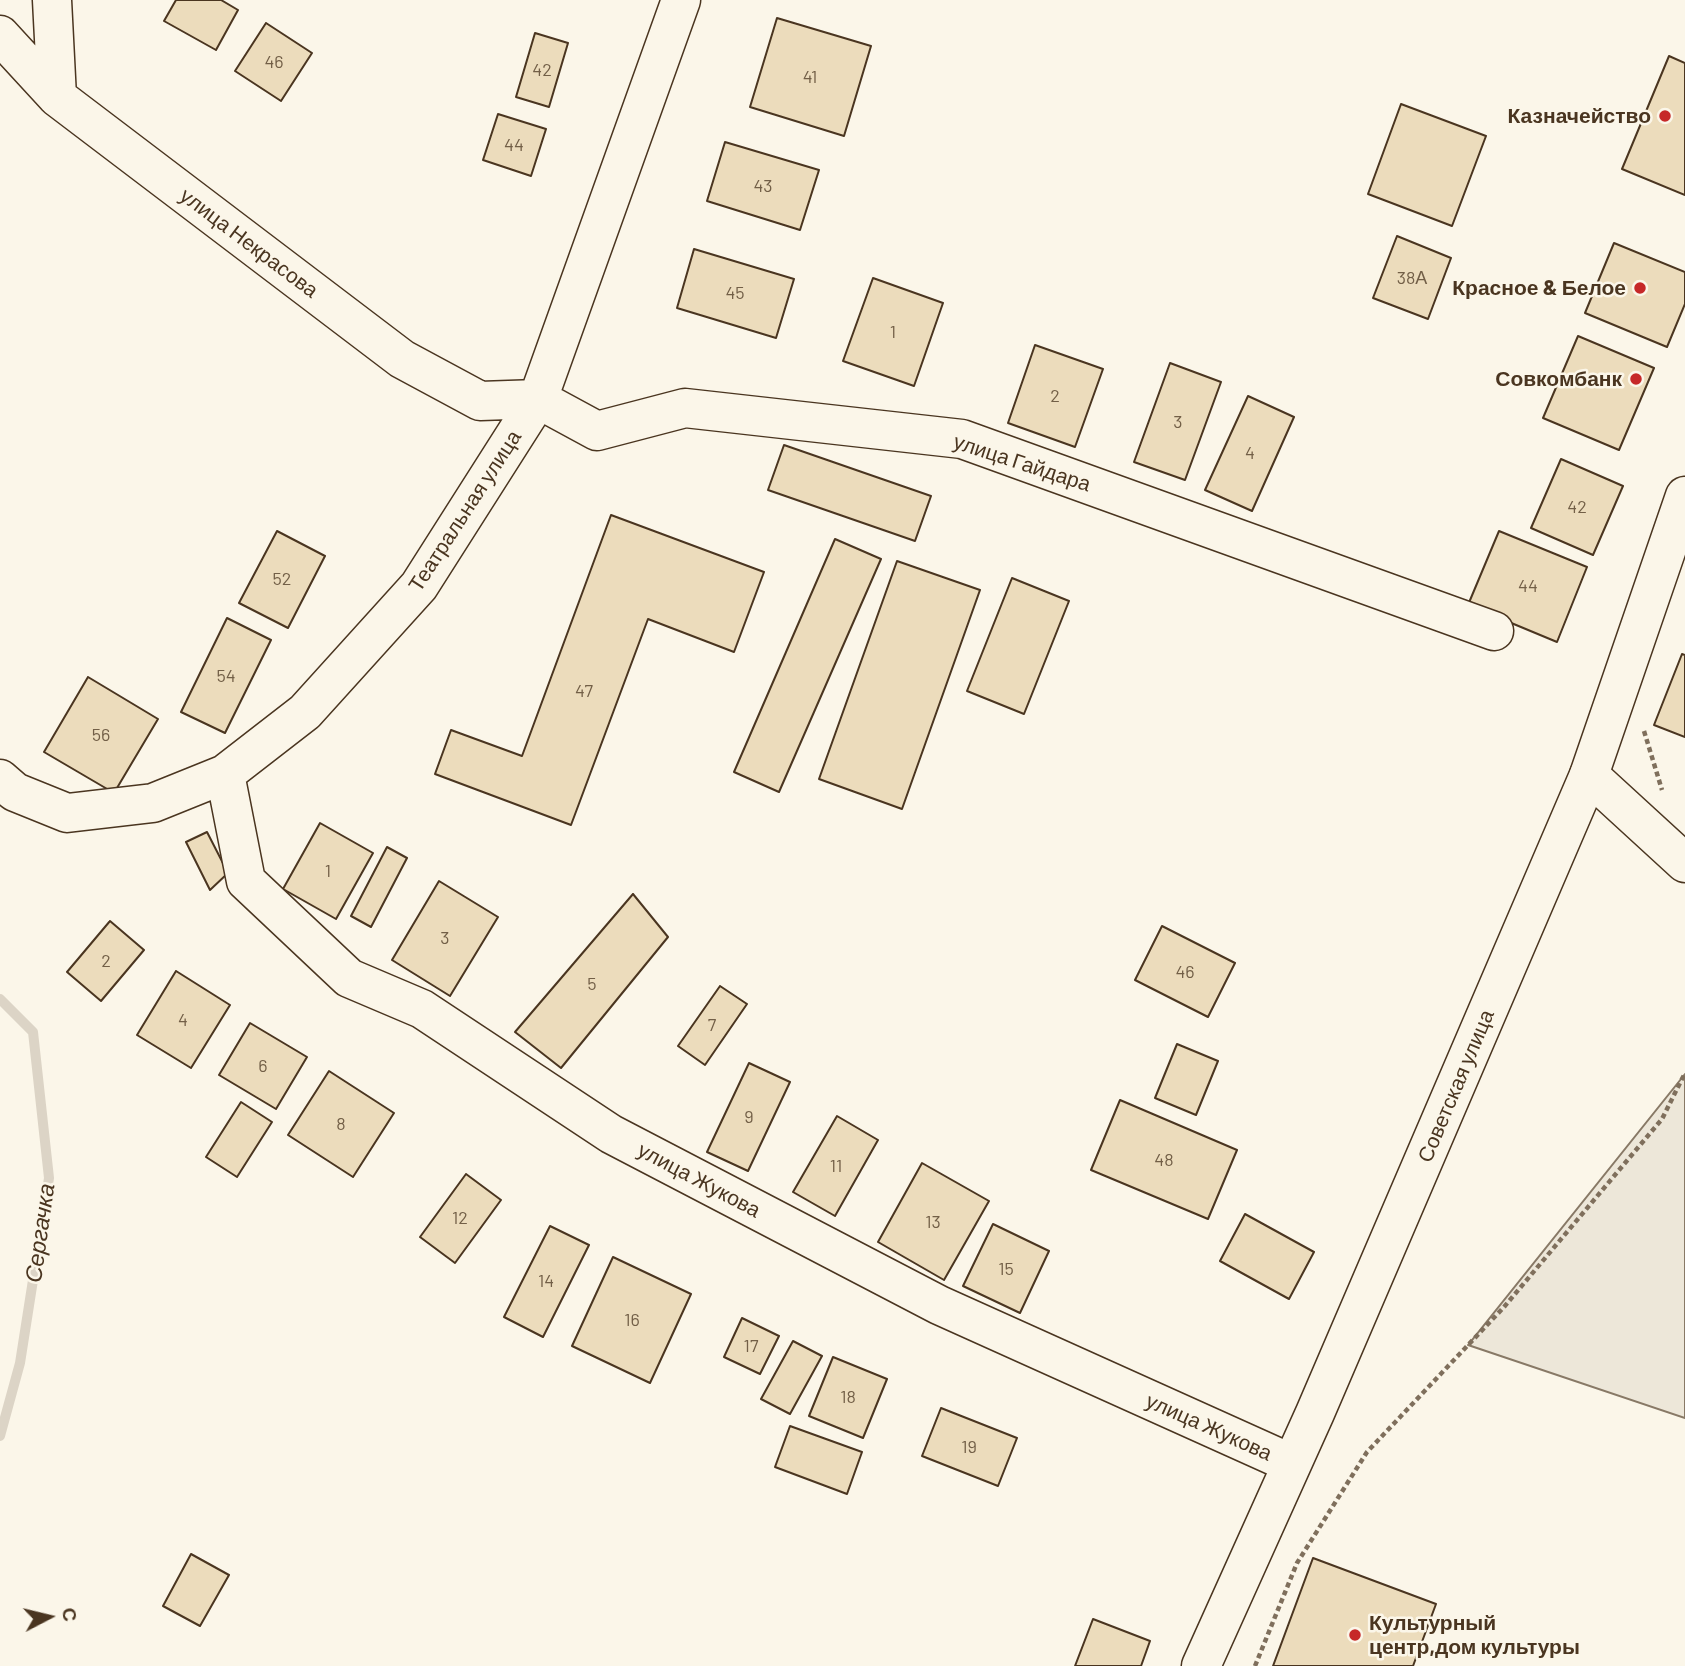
<!DOCTYPE html>
<meta charset="utf-8">
<style>
body{margin:0}
#map{position:relative;width:1685px;height:1666px;overflow:hidden;background:#fbf6e9;font-family:Barlow,sans-serif}
canvas{display:block}
.north{position:absolute;left:14px;top:1582px;width:70px;height:70px;-webkit-text-stroke:5px #fbf6e9;paint-order:stroke;rotate:83deg;font-size:19px;font-weight:700;line-height:28px;text-align:center;color:#4a3520}
.north::after{content:'';display:block;margin:auto;width:24px;height:32px;background:#4a3520;clip-path:polygon(50% 0,100% 100%,50% 72%,0 100%)}
</style>
<div id="map">
<canvas width="1685" height="1666"></canvas>
<div class="north">С</div>
</div>
<script>
const c = document.querySelector('canvas').getContext('2d');
c.lineJoin = 'round';
function fillPath(path, color) { c.fillStyle = color; c.fill(path, 'evenodd'); }
const toPath = rows => new Path2D(rows.map(r => 'M' + r).join(''));
function stroke(path, color, width, dash) { c.strokeStyle = color; c.lineWidth = width; c.lineCap = dash ? 'butt' : 'round'; c.setLineDash(dash || []); c.stroke(path); }
function label(font, color, halo, rows, align = 'center') {
  c.font = font + ' Barlow,sans-serif'; c.lineWidth = 5; c.setLineDash([]); c.textBaseline = 'middle'; c.strokeStyle = halo; c.fillStyle = color; for (const [text, x, y, turn = 0] of rows) {
    c.save(); c.translate(x, y); c.rotate((+turn || 0) * Math.PI / 180); c.textAlign = isNaN(turn) ? turn : align; if (halo) c.strokeText(text, 0, 0); c.fillText(text, 0, 0); c.restore();
  }
}
const parking = toPath([
 [1685,1074,1685,1418,1468,1345,1685,1074]
]);
fillPath(parking, '#ede7d9');
stroke(parking, '#887966', 2);
stroke(toPath([
 [0,999,33,1032,49,1178,20,1363,0,1436]
]), '#dcd4c6', 10);
const building = toPath([
 [176,0,221,0,238,10,216,50,164,21,176,0],
 [777,18,871,46,844,136,750,107,777,18],
 [266,23,312,53,281,101,235,71,266,23],
 [535,33,568,43,549,107,516,97,535,33],
 [1669,56,1685,63,1685,195,1622,169,1669,56],
 [1401,104,1486,136,1452,226,1368,194,1401,104],
 [498,114,546,129,531,176,483,160,498,114],
 [725,142,819,170,800,230,707,201,725,142],
 [1397,236,1451,258,1428,319,1373,298,1397,236],
 [1614,243,1685,272,1685,304,1667,347,1585,313,1614,243],
 [694,249,794,279,776,338,677,308,694,249],
 [873,278,943,303,914,386,843,361,873,278],
 [1578,336,1654,368,1619,450,1543,418,1578,336],
 [1035,345,1103,369,1075,447,1008,423,1035,345],
 [1170,363,1221,382,1185,480,1134,462,1170,363],
 [1248,396,1294,417,1252,511,1205,490,1248,396],
 [784,445,931,496,915,541,768,490,784,445],
 [1561,459,1623,486,1593,555,1531,528,1561,459],
 [611,515,764,572,734,652,648,619,571,825,435,774,451,730,522,756,611,515],
 [277,531,325,556,288,628,239,603,277,531],
 [1499,531,1587,567,1557,642,1468,605,1499,531],
 [835,539,881,559,779,792,734,772,835,539],
 [897,561,980,590,902,809,819,779,897,561],
 [1012,578,1069,601,1024,714,967,691,1012,578],
 [227,618,271,640,225,733,181,712,227,618],
 [1682,654,1685,655,1685,737,1654,725,1682,654],
 [88,677,158,719,114,793,44,752,88,677],
 [320,823,373,853,336,919,283,889,320,823],
 [207,832,228,873,210,890,186,842,207,832],
 [387,847,407,858,371,927,351,916,387,847],
 [439,881,498,917,450,996,392,960,439,881],
 [633,894,668,937,561,1068,515,1032,633,894],
 [110,921,144,950,101,1001,67,972,110,921],
 [1162,926,1235,963,1208,1017,1135,980,1162,926],
 [176,971,230,1005,191,1068,137,1035,176,971],
 [720,986,747,1004,705,1065,678,1046,720,986],
 [250,1023,307,1057,276,1109,219,1075,250,1023],
 [1177,1044,1218,1061,1196,1115,1155,1098,1177,1044],
 [749,1063,790,1082,748,1171,707,1152,749,1063],
 [329,1071,394,1113,353,1177,288,1135,329,1071],
 [1120,1100,1237,1150,1208,1219,1091,1170,1120,1100],
 [241,1102,272,1122,237,1177,206,1157,241,1102],
 [837,1116,878,1140,835,1216,793,1192,837,1116],
 [922,1163,989,1201,944,1280,878,1242,922,1163],
 [466,1174,501,1200,455,1263,420,1237,466,1174],
 [1245,1214,1314,1252,1289,1299,1220,1261,1245,1214],
 [993,1224,1049,1251,1020,1313,963,1286,993,1224],
 [550,1226,589,1245,543,1337,504,1317,550,1226],
 [613,1257,691,1294,650,1383,572,1346,613,1257],
 [742,1318,779,1336,760,1374,724,1357,742,1318],
 [793,1341,822,1356,790,1414,761,1399,793,1341],
 [833,1357,887,1379,863,1438,809,1416,833,1357],
 [941,1408,1017,1438,998,1486,922,1456,941,1408],
 [790,1426,862,1452,847,1494,775,1467,790,1426],
 [191,1554,229,1575,200,1626,163,1606,191,1554],
 [1313,1558,1436,1604,1413,1666,1273,1666,1313,1558],
 [1093,1619,1150,1641,1141,1666,1075,1666,1093,1619]
]);
fillPath(building, '#ecdcbc');
stroke(building, '#4a3520', 2);
const minor = toPath([
 [52,0,57,97,402,359,480,401,538,399,597,431,685,408,962,439,1494,631],
 [0,35,57,97],
 [225,774,246,881,349,978,422,1009,611,1134,939,1305,1290,1463],
 [1589,775,1685,863],
 [0,779,15,792,67,813,153,803,225,774,305,712,419,586,538,399,681,0]
]);
const major = toPath([
 [1201,1666,1315,1413,1589,775,1685,496]
]);
stroke(minor, '#4a3520', 41);
stroke(major, '#4a3520', 41);
stroke(toPath([
 [1644,731,1662,790],
 [1255,1666,1297,1563,1367,1452,1504,1307,1662,1119,1685,1073]
]), '#7f6f5c', 4.5, [5, 3.5]);
stroke(minor, '#fbf6e9', 38);
stroke(major, '#fbf6e9', 38);
for (const [x, y, r, color] of [
 [1665,116,7,"#c62828"],
 [1640,288,7,"#c62828"],
 [1636,379,7,"#c62828"],
 [1355,1635,7,"#c62828"]
]) { const dot = new Path2D(); dot.arc(x, y, r, 0, 2 * Math.PI); c.fillStyle = color; c.fill(dot); stroke(dot, '#fbf6e9', 2.5); }
label('18px', '#725f47', null, [
 ["46",274,62],
 ["42",542,70],
 ["41",810,77],
 ["44",514,145],
 ["43",763,186],
 ["38А",1412,278],
 ["45",735,293],
 ["1",893,332],
 ["2",1055,396],
 ["3",1178,422],
 ["4",1250,453],
 ["42",1577,507],
 ["52",282,579],
 ["44",1528,586],
 ["54",226,676],
 ["47",584,691],
 ["56",101,735],
 ["1",328,871],
 ["3",445,938],
 ["2",106,961],
 ["46",1185,972],
 ["5",592,984],
 ["4",183,1020],
 ["7",712,1025],
 ["6",263,1066],
 ["9",749,1117],
 ["8",341,1124],
 ["48",1164,1160],
 ["11",836,1166],
 ["12",460,1218],
 ["13",933,1222],
 ["15",1006,1269],
 ["14",546,1281],
 ["16",632,1320],
 ["17",751,1346],
 ["18",848,1397],
 ["19",969,1447]
]);
label('bold 21px', '#4a3520', '#fbf6e9', [
 ["Казначейство",1651,116],
 ["Красное & Белое",1626,288],
 ["Совкомбанк",1622,379],
 ["Культурный",1369,1623,"left"],
 ["центр,дом культуры",1369,1647,"left"]
], 'right');
label('21px', '#4a3520', '#fbf6e9', [
 ["улица Некрасова",249,243,37],
 ["улица Гайдара",1022,463,18],
 ["Театральная улица",465,511,-57],
 ["Советская улица",1456,1086,-67],
 ["улица Жукова",699,1180,28],
 ["улица Жукова",1209,1427,24]
]);
label('italic 23px', '#4a3520', '#fbf6e9', [
 ["Сергачка",40,1233,-82]
]);
</script>
